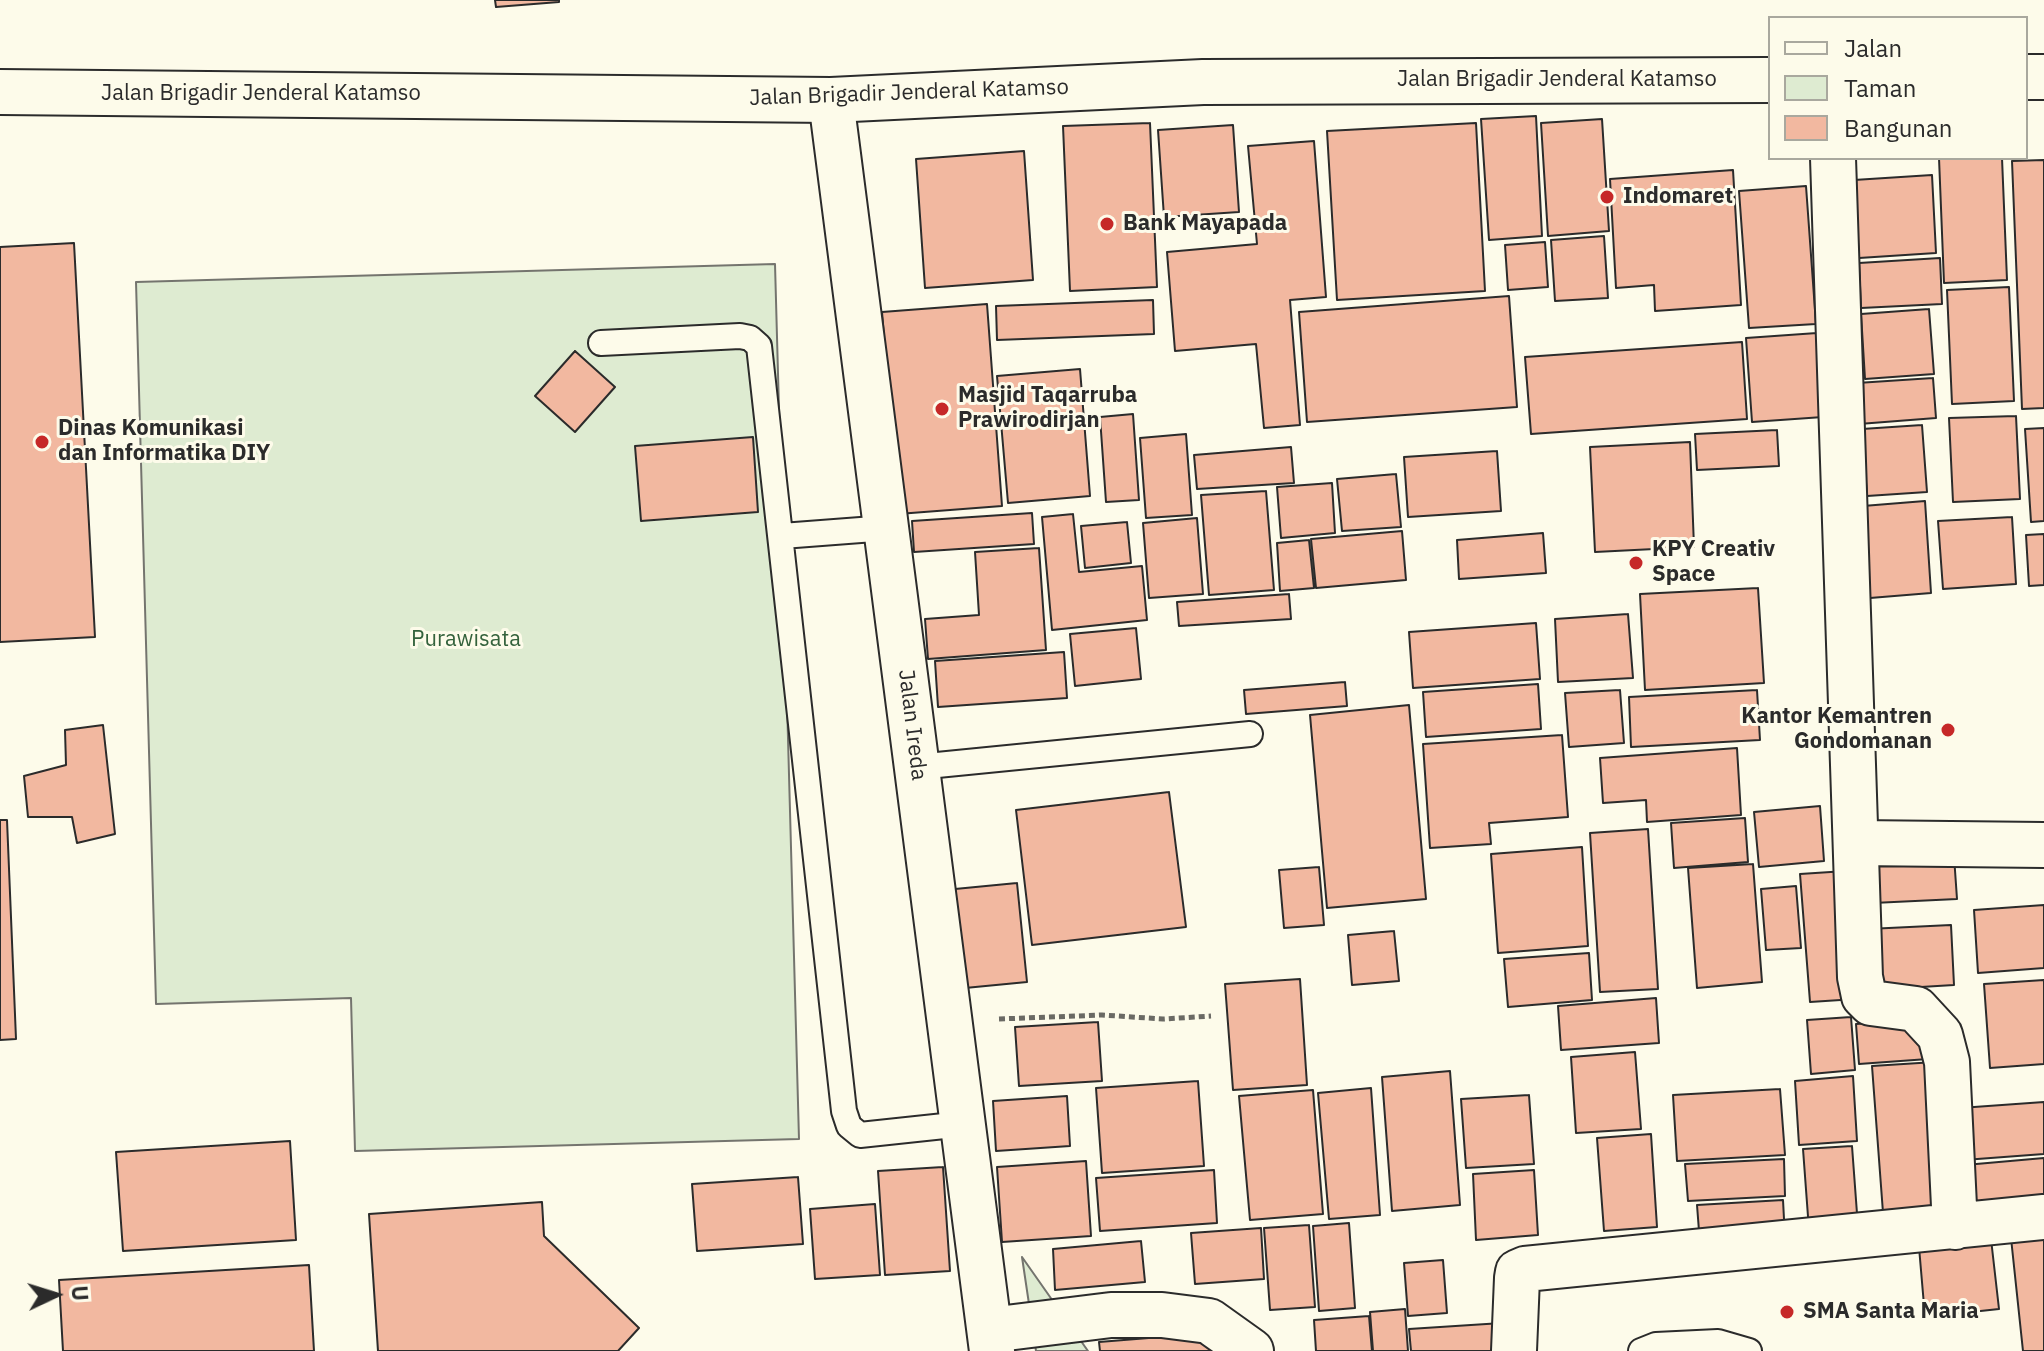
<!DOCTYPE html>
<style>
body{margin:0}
#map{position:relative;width:2044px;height:1351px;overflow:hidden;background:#fdfbea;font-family:"IBM Plex Sans",sans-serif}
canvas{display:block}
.legend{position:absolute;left:1768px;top:16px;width:260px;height:144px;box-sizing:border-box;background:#fdfbea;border:2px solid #a9a89e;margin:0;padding:10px 14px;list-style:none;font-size:24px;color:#2b2b2b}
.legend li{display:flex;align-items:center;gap:16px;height:40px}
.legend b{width:40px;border:2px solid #a9a89e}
.north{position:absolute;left:16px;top:1255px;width:80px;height:80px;-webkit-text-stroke:6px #fdfbea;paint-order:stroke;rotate:86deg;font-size:22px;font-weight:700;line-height:32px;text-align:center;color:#2b2b2b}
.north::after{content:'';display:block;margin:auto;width:28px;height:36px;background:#2b2b2b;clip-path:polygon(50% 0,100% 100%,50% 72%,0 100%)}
</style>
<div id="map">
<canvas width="2044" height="1351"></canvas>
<ul class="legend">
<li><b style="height:10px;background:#fdfbea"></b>Jalan</li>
<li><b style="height:22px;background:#deebd1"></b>Taman</li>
<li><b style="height:22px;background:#f2b8a0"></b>Bangunan</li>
</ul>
<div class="north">U</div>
</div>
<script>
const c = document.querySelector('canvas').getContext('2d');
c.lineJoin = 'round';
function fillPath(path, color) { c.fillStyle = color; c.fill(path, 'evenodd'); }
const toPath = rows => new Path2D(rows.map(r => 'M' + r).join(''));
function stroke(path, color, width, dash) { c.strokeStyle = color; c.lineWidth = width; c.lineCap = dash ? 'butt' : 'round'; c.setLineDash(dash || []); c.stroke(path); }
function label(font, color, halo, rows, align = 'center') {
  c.font = font + ' "IBM Plex Sans",sans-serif'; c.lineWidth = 6; c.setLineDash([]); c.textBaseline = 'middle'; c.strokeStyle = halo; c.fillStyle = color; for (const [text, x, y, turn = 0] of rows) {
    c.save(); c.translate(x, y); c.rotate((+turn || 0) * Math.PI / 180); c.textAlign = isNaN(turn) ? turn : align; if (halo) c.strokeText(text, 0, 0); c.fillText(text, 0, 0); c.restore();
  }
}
const green = toPath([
 [775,264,799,1139,355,1151,351,998,156,1004,136,282,775,264],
 [1022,1257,1088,1351,1036,1351,1022,1257]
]);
fillPath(green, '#deebd1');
stroke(green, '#74746e', 2);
const building = toPath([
 [495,0,559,0,559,2,496,7,495,0],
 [1536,116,1542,236,1489,240,1481,119,1536,116],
 [1602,119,1609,231,1548,236,1541,123,1602,119],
 [1150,123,1157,287,1070,291,1063,126,1150,123],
 [1476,123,1485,291,1337,300,1327,131,1476,123],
 [1233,125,1239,212,1164,217,1158,130,1233,125],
 [1314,141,1326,297,1290,300,1300,425,1264,428,1256,344,1175,351,1167,252,1257,244,1248,146,1314,141],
 [1024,151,1033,280,925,288,916,159,1024,151],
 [1939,158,2002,158,2007,280,1944,283,1939,158],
 [2044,160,2044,408,2022,409,2012,161,2044,160],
 [1733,170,1741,305,1655,311,1654,285,1616,288,1610,179,1733,170],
 [1932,175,1936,253,1859,258,1854,180,1932,175],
 [1806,186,1816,324,1749,328,1739,191,1806,186],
 [1604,236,1608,298,1555,301,1551,240,1604,236],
 [1545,242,1548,287,1508,290,1505,245,1545,242],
 [74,243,95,637,0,642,0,247,74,243],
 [1940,258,1942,304,1861,308,1859,263,1940,258],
 [2009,287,2014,401,1952,404,1947,290,2009,287],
 [1509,296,1517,407,1307,422,1299,312,1509,296],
 [1153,300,1154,334,997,340,996,306,1153,300],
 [987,304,1002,506,898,514,882,312,987,304],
 [1929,309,1934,374,1865,379,1861,314,1929,309],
 [1817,333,1823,417,1752,422,1746,338,1817,333],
 [1742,342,1747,419,1531,434,1525,357,1742,342],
 [575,351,615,387,575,432,535,396,575,351],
 [1080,369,1090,496,1008,503,997,376,1080,369],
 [1933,378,1936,418,1859,424,1857,383,1933,378],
 [1133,414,1139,500,1106,502,1100,417,1133,414],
 [2016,416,2020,499,1953,502,1949,418,2016,416],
 [1922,425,1927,492,1867,496,1862,429,1922,425],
 [2044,428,2044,521,2031,522,2025,429,2044,428],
 [1777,430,1779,466,1697,470,1695,434,1777,430],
 [1186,434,1192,515,1146,518,1140,438,1186,434],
 [753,437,758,512,641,521,635,446,753,437],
 [1690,442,1694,547,1595,552,1590,447,1690,442],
 [1291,447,1294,483,1197,489,1194,455,1291,447],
 [1497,451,1501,511,1408,517,1404,457,1497,451],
 [1396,474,1401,527,1342,531,1337,479,1396,474],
 [1332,483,1335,533,1281,538,1277,487,1332,483],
 [1266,491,1274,590,1209,595,1201,495,1266,491],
 [1925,501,1931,593,1870,598,1863,506,1925,501],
 [1032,513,1034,544,914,552,912,521,1032,513],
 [1073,514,1079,572,1142,566,1147,620,1052,630,1042,517,1073,514],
 [2012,517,2016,584,1943,589,1938,521,2012,517],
 [1197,518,1203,594,1149,598,1143,523,1197,518],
 [1127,522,1131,563,1085,568,1081,526,1127,522],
 [1402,531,1406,580,1316,588,1311,539,1402,531],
 [1543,533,1546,573,1459,579,1457,540,1543,533],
 [2044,534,2044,585,2029,586,2026,535,2044,534],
 [1309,540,1314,588,1280,591,1277,543,1309,540],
 [1039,548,1046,650,928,659,925,619,979,615,975,552,1039,548],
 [1758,588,1764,683,1645,690,1640,594,1758,588],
 [1289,594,1291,619,1179,626,1177,602,1289,594],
 [1628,614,1633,678,1558,682,1555,619,1628,614],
 [1536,623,1540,679,1413,688,1409,632,1536,623],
 [1136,628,1141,679,1075,686,1070,634,1136,628],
 [1064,652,1067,698,938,707,935,661,1064,652],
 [1345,682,1347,706,1246,714,1244,690,1345,682],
 [1538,684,1541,729,1426,737,1423,692,1538,684],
 [1620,690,1624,743,1569,747,1565,693,1620,690],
 [1757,690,1760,740,1631,747,1629,697,1757,690],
 [1409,705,1426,899,1327,908,1310,715,1409,705],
 [103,725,115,834,77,843,72,817,28,817,24,776,66,765,65,730,103,725],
 [1562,735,1568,817,1489,823,1491,844,1430,848,1423,744,1562,735],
 [1737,748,1741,815,1647,822,1646,800,1603,803,1600,758,1737,748],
 [1169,792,1186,927,1032,945,1016,810,1169,792],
 [1820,806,1824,861,1759,867,1754,812,1820,806],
 [1745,818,1748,862,1674,868,1671,823,1745,818],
 [0,820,7,820,16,1039,0,1040,0,820],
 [1648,829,1658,989,1600,992,1590,833,1648,829],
 [1582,847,1588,946,1498,953,1491,854,1582,847],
 [1954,856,1957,899,1873,903,1871,861,1954,856],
 [1753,864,1762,982,1697,988,1688,868,1753,864],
 [1319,867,1324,925,1284,928,1279,870,1319,867],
 [1846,871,1856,999,1810,1002,1800,874,1846,871],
 [1017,883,1027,982,965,988,955,889,1017,883],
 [1796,886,1801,948,1766,950,1761,889,1796,886],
 [2044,905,2044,968,1978,973,1974,910,2044,905],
 [1951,925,1954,985,1871,990,1868,929,1951,925],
 [1394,931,1399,981,1352,985,1348,935,1394,931],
 [1589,953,1592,1000,1508,1007,1504,959,1589,953],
 [1300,979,1307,1085,1233,1090,1225,984,1300,979],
 [2044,980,2044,1064,1990,1068,1984,984,2044,980],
 [1656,998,1659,1043,1561,1050,1558,1006,1656,998],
 [1851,1017,1855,1070,1811,1074,1807,1020,1851,1017],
 [1926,1019,1928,1059,1859,1064,1856,1024,1926,1019],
 [1098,1022,1102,1081,1019,1086,1015,1027,1098,1022],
 [1635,1052,1641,1129,1576,1133,1571,1057,1635,1052],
 [1935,1062,1947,1220,1884,1226,1872,1066,1935,1062],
 [1450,1071,1460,1205,1392,1211,1382,1077,1450,1071],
 [1853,1076,1857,1141,1799,1145,1795,1081,1853,1076],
 [1198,1081,1204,1166,1102,1173,1096,1088,1198,1081],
 [1371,1088,1380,1215,1329,1219,1318,1093,1371,1088],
 [1780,1089,1785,1155,1677,1161,1673,1095,1780,1089],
 [1313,1090,1323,1214,1250,1220,1239,1096,1313,1090],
 [1529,1095,1534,1164,1466,1168,1461,1099,1529,1095],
 [1067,1096,1070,1146,996,1151,993,1101,1067,1096],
 [2044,1102,2044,1154,1964,1160,1960,1108,2044,1102],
 [1651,1134,1657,1227,1604,1231,1597,1138,1651,1134],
 [290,1141,296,1240,123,1251,116,1152,290,1141],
 [1852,1146,1858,1227,1809,1230,1803,1149,1852,1146],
 [2044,1158,2044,1203,1969,1209,1965,1165,2044,1158],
 [1784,1159,1785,1196,1688,1201,1685,1164,1784,1159],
 [1086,1161,1091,1236,1002,1242,997,1167,1086,1161],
 [943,1167,950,1271,885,1275,878,1171,943,1167],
 [1214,1170,1217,1223,1100,1231,1096,1178,1214,1170],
 [1534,1170,1538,1235,1476,1240,1473,1174,1534,1170],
 [798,1177,803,1244,697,1251,692,1184,798,1177],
 [1783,1200,1785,1238,1700,1244,1697,1205,1783,1200],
 [542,1202,544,1236,639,1328,618,1351,378,1351,369,1214,542,1202],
 [875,1204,880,1275,815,1279,810,1209,875,1204],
 [1349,1223,1355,1308,1319,1311,1313,1226,1349,1223],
 [1309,1225,1315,1307,1270,1310,1264,1228,1309,1225],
 [1261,1228,1264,1279,1195,1284,1191,1233,1261,1228],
 [2044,1234,2044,1351,2023,1351,2011,1238,2044,1234],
 [1991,1239,1999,1309,1925,1317,1919,1247,1991,1239],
 [1141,1241,1145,1282,1055,1290,1053,1249,1141,1241],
 [1443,1260,1447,1313,1408,1316,1404,1263,1443,1260],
 [309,1265,314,1351,63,1351,59,1280,309,1265],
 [1405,1309,1408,1351,1373,1351,1370,1312,1405,1309],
 [1369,1316,1372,1351,1316,1351,1314,1320,1369,1316],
 [1502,1323,1504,1351,1411,1351,1409,1329,1502,1323],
 [1211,1333,1212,1351,1100,1351,1099,1342,1211,1333]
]);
fillPath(building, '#f2b8a0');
stroke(building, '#2b2b2b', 2);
const service = toPath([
 [601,343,740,336,750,338,759,346,844,1111,849,1126,860,1135,963,1124],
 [782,536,887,528],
 [917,767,1250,734],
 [1641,1351,1656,1345,1718,1342,1749,1351]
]);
const minor = toPath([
 [1833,158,1860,977,1864,996,1871,1003,1916,1009,1940,1035,1947,1062,1955,1227],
 [1857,843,2044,845],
 [990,1330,1111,1315,1162,1315,1209,1321,1251,1351],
 [1514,1351,1517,1278,1518,1272,1525,1269,2044,1217]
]);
const tertiary = toPath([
 [831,100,992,1351]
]);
const primary = toPath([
 [2026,77,2044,77],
 [0,92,831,100,1203,82,1770,80]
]);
stroke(service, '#2b2b2b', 28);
stroke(minor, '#2b2b2b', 48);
stroke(tertiary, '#2b2b2b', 48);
stroke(primary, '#2b2b2b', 48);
stroke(toPath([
 [999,1019,1102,1015,1163,1019,1211,1016]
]), '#6a6964', 5, [6, 4]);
stroke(service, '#fdfbea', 24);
stroke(minor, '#fdfbea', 44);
stroke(tertiary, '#fdfbea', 44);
stroke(primary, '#fdfbea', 44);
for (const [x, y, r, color] of [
 [1607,197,8,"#c62828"],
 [1107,224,8,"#c62828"],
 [942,409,8,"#c62828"],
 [42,442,8,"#c62828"],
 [1636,563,8,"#c62828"],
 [1948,730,8,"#c62828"],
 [1787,1312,8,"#c62828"]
]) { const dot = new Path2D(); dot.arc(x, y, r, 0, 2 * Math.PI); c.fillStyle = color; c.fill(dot); stroke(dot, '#fdfbea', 3); }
label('22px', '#2b2b2b', '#fdfbea', [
 ["Jalan Brigadir Jenderal Katamso",1557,80],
 ["Jalan Brigadir Jenderal Katamso",909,93,-2],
 ["Jalan Brigadir Jenderal Katamso",261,94],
 ["Jalan Ireda",912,725,83]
]);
label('bold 22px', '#2b2b2b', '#fdfbea', [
 ["Indomaret",1623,197],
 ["Bank Mayapada",1123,224],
 ["Masjid Taqarruba",958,396],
 ["Prawirodirjan",958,421],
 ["Dinas Komunikasi",58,429],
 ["dan Informatika DIY",58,454],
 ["KPY Creativ",1652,550],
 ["Space",1652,575],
 ["Kantor Kemantren",1932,717,"right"],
 ["Gondomanan",1932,742,"right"],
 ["SMA Santa Maria",1803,1312]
], 'left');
label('22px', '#34623c', '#fdfbea', [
 ["Purawisata",466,640]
]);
</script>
